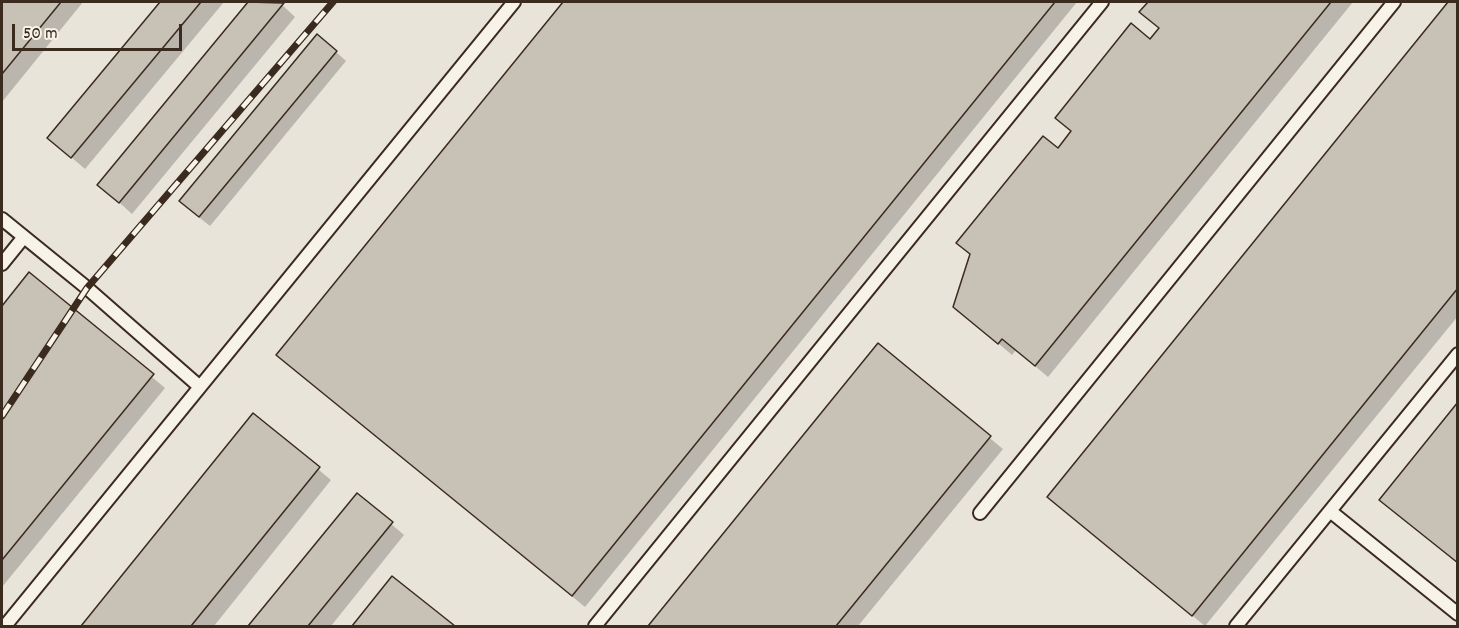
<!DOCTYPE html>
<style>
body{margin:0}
#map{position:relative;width:1459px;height:628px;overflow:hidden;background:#f7f3e8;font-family:Dekko,sans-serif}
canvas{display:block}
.frame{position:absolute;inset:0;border:3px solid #3b2a1e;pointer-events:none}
.scale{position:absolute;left:12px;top:24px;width:170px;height:27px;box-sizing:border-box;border:3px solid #3b2a1e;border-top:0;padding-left:8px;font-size:18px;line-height:21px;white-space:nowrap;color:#3b2a1e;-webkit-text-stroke:4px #f7f3e8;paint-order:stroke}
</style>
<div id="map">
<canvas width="1459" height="628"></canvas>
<div class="frame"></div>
<div class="scale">50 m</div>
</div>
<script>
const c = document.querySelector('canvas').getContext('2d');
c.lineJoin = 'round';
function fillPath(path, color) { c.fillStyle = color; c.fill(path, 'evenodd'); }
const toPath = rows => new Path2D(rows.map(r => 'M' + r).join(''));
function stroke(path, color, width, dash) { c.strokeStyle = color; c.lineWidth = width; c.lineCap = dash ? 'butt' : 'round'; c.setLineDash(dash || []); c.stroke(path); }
fillPath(toPath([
 [2,2,1457,2,1457,626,2,626]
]), '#e9e4d9');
fillPath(toPath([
 [2,2,83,2,2,102],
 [162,2,224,2,85,169,49,138],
 [250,2,279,2,295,17,132,214,99,184],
 [565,2,1077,2,585,607,278,355],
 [1150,2,1353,2,1048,377,1016,350,1012,355,954,306,971,256,958,243,1058,150,1072,132,1057,117,1150,41,1160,29,1141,12],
 [1450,2,1458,2,1458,316,1205,626,1049,497],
 [336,52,346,61,210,226,191,211],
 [30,275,165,388,2,587,2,309],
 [878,346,1003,449,858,626,650,626],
 [1458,404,1458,564,1381,500],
 [253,415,331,480,214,626,83,626],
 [357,495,404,535,331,626,250,626],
 [393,578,452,626,353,626]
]), '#0003');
const building = toPath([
 [2,2,61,2,2,74,2,2],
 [160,2,201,2,71,158,47,138,160,2],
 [248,2,284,3,119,203,97,185,248,2],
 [563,2,1055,2,572,596,276,355,563,2],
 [1148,2,1331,2,1035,366,1002,339,998,344,953,307,970,254,956,243,1043,136,1058,148,1071,131,1055,118,1131,23,1150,39,1159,28,1139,12,1148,2],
 [1448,2,1458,2,1458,288,1192,616,1047,497,1448,2],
 [317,34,337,51,199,217,179,201,317,34],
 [29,272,154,374,2,560,2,306,29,272],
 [878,343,991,436,836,626,648,626,878,343],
 [1458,402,1458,563,1379,500,1458,402],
 [253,413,320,467,191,626,81,626,253,413],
 [357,493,393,522,308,626,248,626,357,493],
 [392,576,455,626,352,626,392,576]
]);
fillPath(building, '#c8c1b6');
stroke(building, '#3b2a1e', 1.5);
const lane = toPath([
 [2,219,87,288,200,387],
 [2,264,23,238],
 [1330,511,1458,614],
 [980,513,1394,2],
 [5,626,514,2],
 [595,626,1102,2],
 [1236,626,1458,354]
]);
stroke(lane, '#3b2a1e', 16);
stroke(lane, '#f7f3e8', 12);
const rail = toPath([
 [2,416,87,288,333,2]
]);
stroke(rail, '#3b2a1e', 7);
stroke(rail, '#f7f3e8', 4.5, [14]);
</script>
